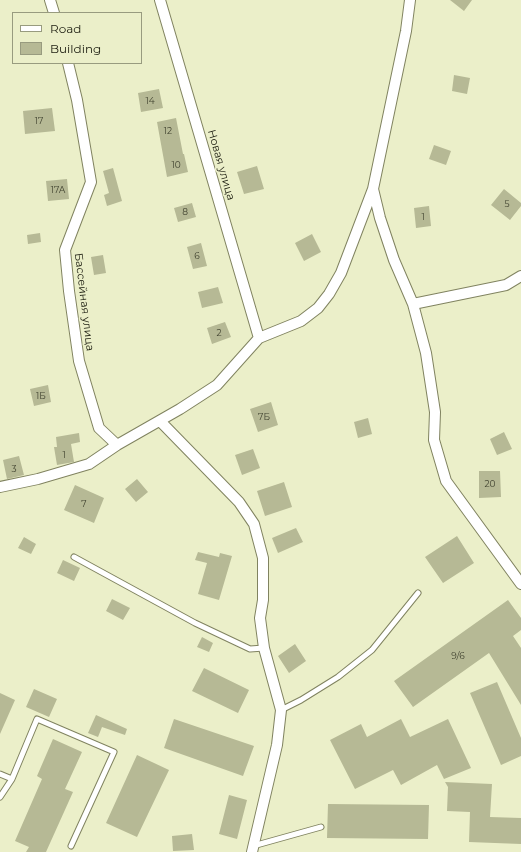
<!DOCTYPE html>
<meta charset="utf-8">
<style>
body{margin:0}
#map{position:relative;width:521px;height:852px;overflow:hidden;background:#ebefc9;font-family:Montserrat,sans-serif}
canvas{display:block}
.legend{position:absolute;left:12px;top:12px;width:130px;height:52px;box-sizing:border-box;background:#ebefc9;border:1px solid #989b7f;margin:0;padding:5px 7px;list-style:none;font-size:12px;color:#1c1d10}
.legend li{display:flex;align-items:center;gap:8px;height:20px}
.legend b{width:20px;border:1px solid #989b7f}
</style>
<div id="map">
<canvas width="521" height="852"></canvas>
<ul class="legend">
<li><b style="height:5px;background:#fff"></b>Road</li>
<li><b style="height:11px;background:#b6b995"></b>Building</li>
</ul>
</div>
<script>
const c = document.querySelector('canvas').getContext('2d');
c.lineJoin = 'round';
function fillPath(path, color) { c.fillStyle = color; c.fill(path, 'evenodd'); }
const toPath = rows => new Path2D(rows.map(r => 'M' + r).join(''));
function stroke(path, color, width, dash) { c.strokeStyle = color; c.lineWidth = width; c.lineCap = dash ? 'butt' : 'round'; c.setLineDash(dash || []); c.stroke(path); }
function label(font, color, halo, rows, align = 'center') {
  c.font = font + ' Montserrat,sans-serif'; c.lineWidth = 3.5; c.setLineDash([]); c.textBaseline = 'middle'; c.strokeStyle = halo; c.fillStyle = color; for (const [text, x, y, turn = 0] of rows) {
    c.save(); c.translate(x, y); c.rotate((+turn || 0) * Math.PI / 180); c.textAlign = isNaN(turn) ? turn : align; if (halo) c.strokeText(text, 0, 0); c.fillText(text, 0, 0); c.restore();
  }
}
fillPath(toPath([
 [450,0,472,0,464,11],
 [454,75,470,78,467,94,452,91],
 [159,89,163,108,141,112,138,93],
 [52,108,55,131,25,134,23,111],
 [176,118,183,154,184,154,188,172,167,177,157,122],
 [434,145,451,151,446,165,429,159],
 [257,166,264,189,244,194,237,172],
 [113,168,122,201,107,206,104,195,109,193,103,171],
 [67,179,69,199,48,201,46,181],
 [504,189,521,203,521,206,510,220,491,205],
 [192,203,196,217,178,222,174,208],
 [429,206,431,226,416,228,414,208],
 [40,233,41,242,28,244,27,235],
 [312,234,321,252,304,261,295,243],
 [201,243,207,266,193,269,187,247],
 [103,255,106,273,94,275,91,257],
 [218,287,223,303,202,308,198,292],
 [225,322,231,337,212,344,207,328],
 [48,385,51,402,34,406,30,389],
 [271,402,278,425,258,432,250,409],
 [368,418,372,434,358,438,354,422],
 [504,432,512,449,497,455,490,439],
 [79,433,80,442,71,444,74,462,57,465,54,447,57,447,56,437],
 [253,449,260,468,242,475,235,455],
 [19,456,24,475,7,479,3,460],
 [479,471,500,471,501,497,479,498],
 [137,479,148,492,136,502,125,489],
 [284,482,292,507,265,516,257,491],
 [75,485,104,498,94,523,64,510],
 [296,528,303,542,278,553,272,538],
 [457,536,474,563,443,583,425,557],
 [24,537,36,544,31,554,18,548],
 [198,552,219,557,220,553,232,556,219,600,198,594,207,563,195,560],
 [63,560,80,568,74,581,57,573],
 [112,599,130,608,123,620,106,611],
 [508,600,521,618,521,630,513,636,521,648,521,705,489,653,413,707,394,681],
 [202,637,213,643,209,652,197,647],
 [295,644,306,661,289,673,278,656],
 [204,668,249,690,238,713,192,691],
 [497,682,521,738,521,756,501,765,470,693],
 [34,689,57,699,49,717,26,707],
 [0,693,15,700,0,734],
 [96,715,127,729,125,735,102,727,98,737,88,733],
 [174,719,254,746,243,776,164,748],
 [401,719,410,737,448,719,471,768,444,779,437,765,401,785,393,770,355,789,330,740,361,724,367,737],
 [53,739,82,752,65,789,73,792,46,852,26,852,29,847,15,841,42,779,37,776],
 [137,755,169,770,137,837,106,823],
 [445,782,492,784,490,817,521,818,521,844,469,842,470,812,447,811,448,787],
 [229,795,247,800,237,839,219,834],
 [328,804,429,805,428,839,327,838],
 [192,834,194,850,173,851,172,836]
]), '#b6b995');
const service = toPath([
 [74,557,195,623,250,649,264,648],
 [281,710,301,700,338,677,372,650,418,593],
 [0,774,12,779],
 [0,797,12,779,37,719,114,752,71,846],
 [253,846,321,827]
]);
const minor = toPath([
 [50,0,54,13],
 [160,0,259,338],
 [68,63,77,100,91,182,65,250,69,291,79,361,99,428,117,445],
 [373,189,380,218,394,260,413,304,426,353,435,412,434,440,446,481,521,584],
 [413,304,506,285,521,276],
 [160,421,239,502,254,524,263,558,263,600,260,618,264,648,281,710,277,745,252,852],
 [0,487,38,479,89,464,117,445,180,409,217,385,259,338,301,321,318,308,329,294,341,273,373,189,406,31,410,0]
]);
stroke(service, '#808360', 7);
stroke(minor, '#808360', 12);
stroke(service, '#fff', 5);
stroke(minor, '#fff', 10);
label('9px', '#424431', null, [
 ["14",150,101],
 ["17",39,121],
 ["12",168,131],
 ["10",176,165],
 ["17А",58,190],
 ["5",507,204],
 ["8",185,212],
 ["1",423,217],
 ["6",197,256],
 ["2",219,333],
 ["1Б",41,396],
 ["7Б",264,417],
 ["1",64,455],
 ["3",14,469],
 ["20",490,484],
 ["7",84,504],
 ["9/6",458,656]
]);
label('11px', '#1c1d10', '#ebefc9', [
 ["Новая улица",221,165,74],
 ["Бассейная улица",84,302,83]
]);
</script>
